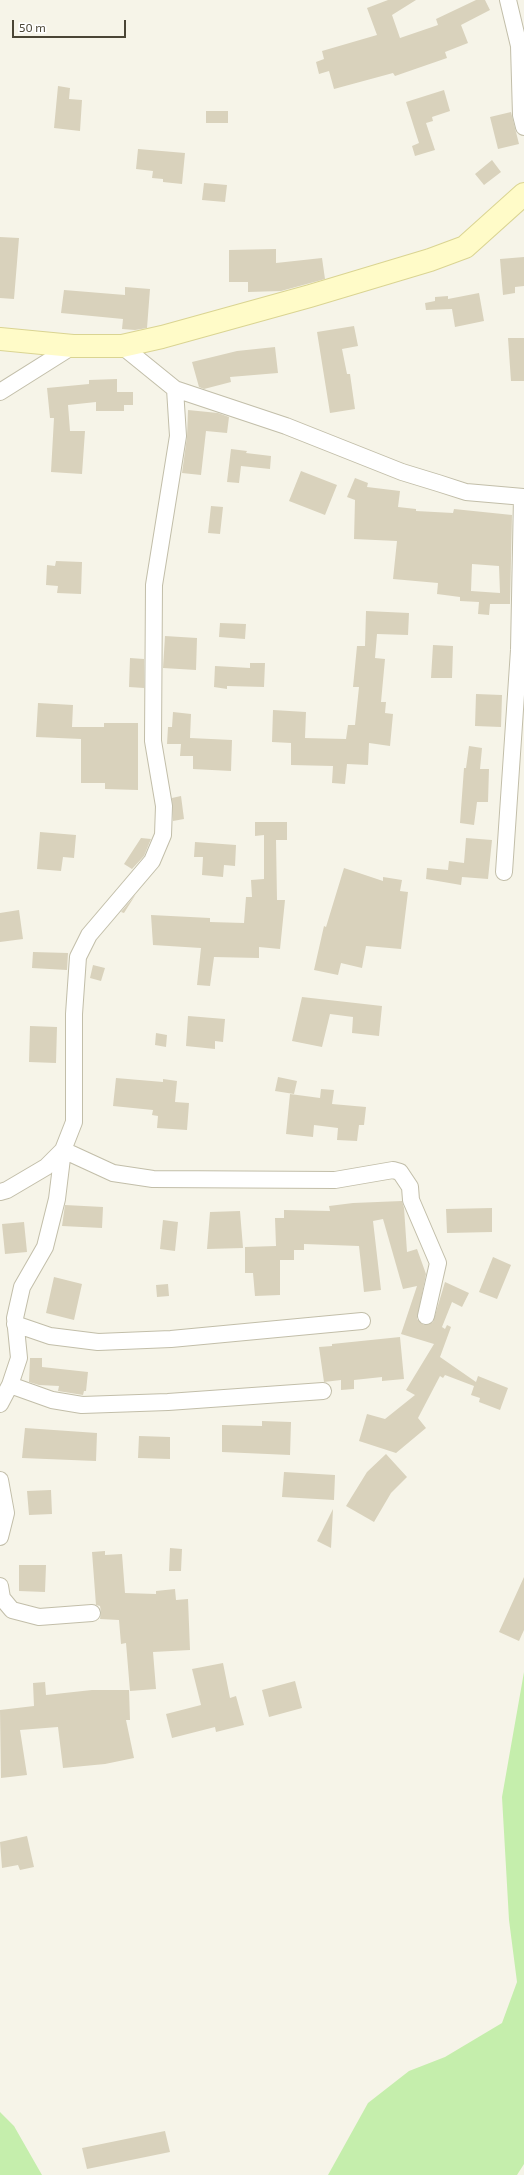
<!DOCTYPE html>
<style>
body{margin:0}
#map{position:relative;width:524px;height:2175px;overflow:hidden;background:#f6f4e8;font-family:"Exo 2",sans-serif}
canvas{display:block}
.scale{position:absolute;left:12px;top:20px;width:114px;height:18px;box-sizing:border-box;border:2px solid #4a4535;border-top:0;padding-left:5px;font-size:12px;line-height:14px;white-space:nowrap;color:#4a4535;-webkit-text-stroke:3px #fff;paint-order:stroke}
</style>
<div id="map">
<canvas width="524" height="2175"></canvas>
<div class="scale">50 m</div>
</div>
<script>
const c = document.querySelector('canvas').getContext('2d');
c.lineJoin = 'round';
function fillPath(path, color) { c.fillStyle = color; c.fill(path, 'evenodd'); }
const toPath = rows => new Path2D(rows.map(r => 'M' + r).join(''));
function stroke(path, color, width, dash) { c.strokeStyle = color; c.lineWidth = width; c.lineCap = dash ? 'butt' : 'round'; c.setLineDash(dash || []); c.stroke(path); }
fillPath(toPath([
 [524,1672,524,2164,517,2175,328,2175,368,2103,409,2071,445,2057,502,2023,517,1982,509,1920,502,1797],
 [0,2112,14,2126,42,2175,0,2175]
]), '#c5eeac');
fillPath(toPath([
 [388,0,416,0,392,15,400,38,438,25,436,19,476,0,485,0,490,10,461,25,468,43,445,52,447,58,395,76,393,73,334,89,329,71,319,74,316,62,324,59,322,51,377,35,367,8],
 [58,86,70,88,69,99,82,100,80,131,54,128],
 [444,90,450,111,432,117,433,121,426,123,435,150,415,156,412,146,419,143,406,102],
 [206,111,228,111,228,123,206,123],
 [511,112,519,144,498,149,490,117],
 [138,149,185,153,182,184,163,182,163,179,152,178,153,171,136,169],
 [492,160,501,172,484,185,475,174],
 [204,183,227,185,225,202,202,200],
 [0,237,19,238,14,299,0,298],
 [276,249,276,263,322,258,325,279,281,291,248,292,248,282,229,282,229,250],
 [524,257,524,286,515,287,515,293,503,295,500,259],
 [125,287,150,289,147,328,135,330,122,329,123,319,61,313,64,290,125,295],
 [479,293,484,321,455,327,452,309,426,310,425,303,435,301,435,297,448,296,448,299],
 [354,326,358,346,342,349,347,374,350,374,355,409,330,413,317,332],
 [508,338,524,338,524,381,511,381],
 [275,347,278,373,230,377,231,382,204,389,199,387,192,362,237,351],
 [117,379,117,392,133,392,133,405,124,405,124,411,96,411,96,402,68,405,70,431,85,431,82,474,51,472,54,418,50,418,47,388,89,384,89,380],
 [188,410,218,413,229,417,227,433,206,431,201,475,182,473,187,437],
 [231,449,247,451,246,453,271,456,270,469,241,466,239,483,227,482],
 [301,471,337,485,325,515,289,501],
 [355,478,368,483,367,487,400,491,398,507,416,509,416,511,453,513,454,509,512,515,510,604,490,604,489,615,478,614,479,602,460,601,460,597,437,594,438,583,393,579,397,541,354,539,355,500,347,497],
 [472,564,499,566,500,593,471,591],
 [211,506,223,507,220,534,208,533],
 [56,561,82,562,81,594,57,593,58,586,46,585,47,565,55,566],
 [366,611,409,613,408,635,377,634,375,658,385,659,381,702,386,702,385,713,393,714,390,746,369,743,368,765,347,764,345,784,332,783,333,766,291,765,291,743,272,742,273,710,306,712,305,738,346,739,348,725,355,725,359,687,353,687,357,646,365,646],
 [220,623,246,624,245,639,219,637],
 [165,636,197,638,196,670,163,668],
 [433,645,453,646,452,678,431,678],
 [130,658,144,659,144,688,129,687],
 [250,663,265,663,264,687,227,686,227,689,214,687,215,666,250,668],
 [476,694,502,695,501,727,475,726],
 [38,703,73,705,72,727,104,727,104,723,138,723,138,790,105,789,105,783,81,783,81,739,36,737],
 [173,712,191,714,190,738,232,740,231,771,193,769,193,756,180,756,181,744,167,744,168,727,172,727],
 [469,746,482,748,480,769,489,769,488,802,477,802,474,825,460,823,464,768,466,768],
 [181,796,184,819,173,821,172,798],
 [255,822,287,822,287,840,276,840,277,900,285,900,280,949,259,947,259,958,214,957,210,986,197,985,201,948,153,945,151,915,210,918,210,922,244,923,246,897,252,897,251,880,264,879,264,835,255,836],
 [40,832,76,835,74,858,63,857,61,871,37,869],
 [141,838,151,839,144,856,132,869,124,864],
 [466,838,492,840,488,879,462,877,461,885,426,879,427,868,448,870,449,861,464,863],
 [195,842,236,845,235,866,224,865,223,877,202,875,203,857,194,857],
 [344,868,383,881,383,877,402,880,400,891,408,892,401,949,366,946,362,968,341,963,338,975,314,970,324,926,326,927],
 [136,894,124,913,121,912],
 [19,910,23,939,0,942,0,913],
 [33,952,68,953,67,970,32,968],
 [93,965,105,968,101,981,90,978],
 [302,997,382,1006,379,1036,352,1033,353,1017,330,1014,322,1047,292,1041],
 [188,1016,225,1019,223,1042,215,1041,215,1049,186,1046],
 [30,1026,57,1027,56,1063,29,1062],
 [156,1033,167,1035,166,1047,155,1045],
 [278,1077,297,1081,294,1094,275,1091],
 [116,1078,163,1082,163,1079,177,1081,175,1102,189,1103,187,1130,157,1128,158,1116,152,1115,153,1110,113,1106],
 [321,1089,334,1090,332,1104,366,1107,364,1125,359,1125,357,1141,337,1140,338,1128,314,1125,313,1137,286,1134,290,1094,320,1098],
 [402,1201,404,1208,407,1252,417,1249,426,1274,417,1319,424,1325,433,1322,445,1282,469,1293,462,1307,452,1302,442,1327,445,1329,447,1325,451,1327,440,1357,476,1382,478,1376,508,1388,500,1410,479,1402,480,1398,471,1395,474,1386,445,1375,443,1378,440,1376,418,1418,426,1428,396,1453,359,1441,367,1414,385,1419,415,1395,406,1390,434,1344,401,1334,417,1286,403,1289,383,1219,373,1221,381,1290,364,1292,359,1246,304,1244,304,1250,294,1250,294,1260,280,1260,280,1295,255,1296,253,1273,245,1273,245,1247,276,1246,275,1218,284,1218,284,1210,330,1211,329,1206,353,1203],
 [65,1205,103,1207,102,1228,62,1226],
 [492,1208,492,1232,447,1233,446,1209],
 [240,1211,243,1248,207,1249,210,1212],
 [163,1220,178,1222,175,1251,160,1249],
 [24,1222,27,1252,5,1254,2,1224],
 [493,1257,511,1265,497,1299,479,1292],
 [54,1277,82,1284,74,1320,46,1313],
 [168,1284,169,1296,157,1297,156,1285],
 [400,1337,404,1379,382,1381,382,1377,354,1380,354,1389,341,1390,341,1380,324,1382,319,1347,332,1346,332,1344],
 [30,1358,42,1358,42,1367,88,1372,86,1391,84,1391,83,1395,58,1391,59,1386,39,1385,29,1382],
 [262,1421,291,1422,290,1455,222,1452,222,1425,262,1426],
 [25,1428,97,1433,96,1461,22,1458],
 [139,1436,170,1437,170,1459,138,1458],
 [386,1454,407,1477,391,1493,374,1522,346,1506,367,1472],
 [284,1472,335,1475,334,1500,282,1497],
 [51,1490,52,1514,29,1515,27,1491],
 [333,1509,331,1548,317,1541],
 [170,1548,182,1549,181,1571,169,1571],
 [105,1551,105,1555,122,1554,125,1593,156,1594,156,1591,175,1589,176,1600,188,1599,190,1650,153,1652,156,1689,130,1691,126,1643,121,1644,119,1620,100,1619,101,1612,100,1606,96,1605,92,1552],
 [19,1565,46,1565,45,1592,19,1591],
 [524,1577,524,1630,519,1641,499,1632],
 [223,1663,230,1698,236,1696,244,1725,216,1732,215,1727,172,1738,166,1714,201,1705,192,1669],
 [295,1681,302,1708,269,1717,262,1690],
 [45,1682,46,1695,92,1690,129,1690,130,1720,126,1720,134,1758,105,1764,63,1768,58,1727,20,1730,27,1775,1,1778,0,1710,34,1706,33,1683],
 [27,1836,34,1867,20,1870,18,1865,2,1868,0,1842],
 [165,2131,170,2152,87,2169,82,2148]
]), '#d9d2bc');
const street = toPath([
 [508,0,519,46,521,115,524,127],
 [122,346,175,389,286,426,402,472,438,483,466,492,524,497],
 [0,392,73,346],
 [504,872,519,650,522,497],
 [0,1192,7,1190,46,1167,63,1150,74,1122,74,1014,78,957,89,935,152,861,163,835,164,806,153,741,154,585,178,436,175,389],
 [15,1324,50,1336,98,1342,171,1339,362,1321],
 [10,1385,52,1400,82,1405,168,1402,323,1391],
 [0,1404,10,1385,19,1358,15,1318,22,1287,45,1247,57,1199,63,1150,113,1173,153,1179,335,1180,393,1170,400,1172,410,1187,411,1200,438,1263,426,1316],
 [0,1480,6,1513,0,1537],
 [0,1586,2,1598,12,1610,39,1617,92,1613]
]);
const secondary = toPath([
 [0,339,73,346,122,346,162,337,310,296,430,260,465,247,524,194]
]);
stroke(street, '#c2bea9', 18);
stroke(secondary, '#dad492', 24);
stroke(street, '#fff', 16);
stroke(secondary, '#fffbc8', 22);
</script>
